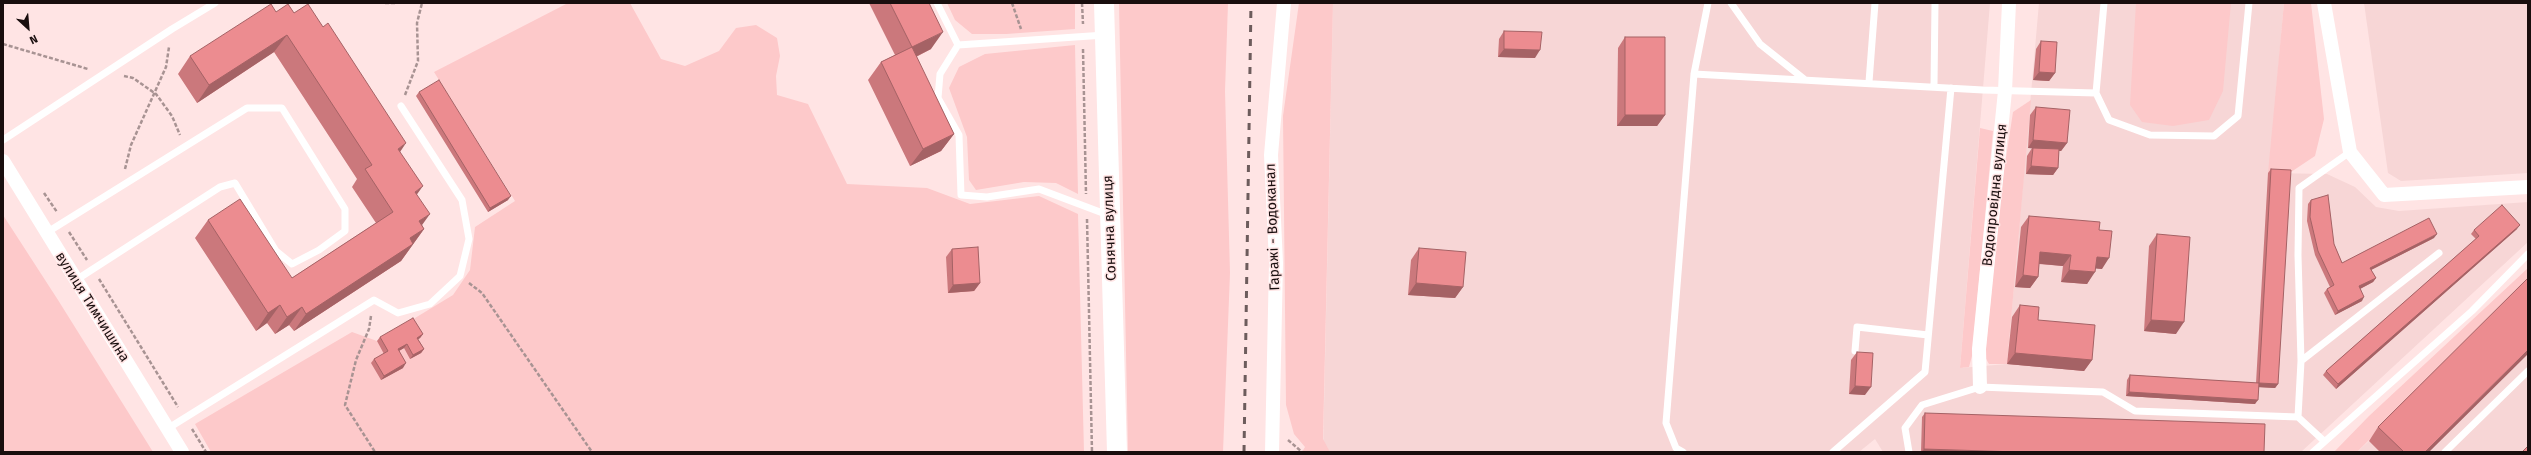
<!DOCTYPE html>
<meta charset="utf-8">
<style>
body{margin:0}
#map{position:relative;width:2531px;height:455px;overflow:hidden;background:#ffe4e4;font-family:"Fira Sans",sans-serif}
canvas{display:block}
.frame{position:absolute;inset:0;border:4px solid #190e0e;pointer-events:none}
.north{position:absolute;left:8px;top:8px;width:40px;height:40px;-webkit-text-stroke:3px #ffe4e4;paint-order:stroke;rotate:154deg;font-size:11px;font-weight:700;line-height:16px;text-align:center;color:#190e0e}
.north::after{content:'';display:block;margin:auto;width:14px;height:18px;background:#190e0e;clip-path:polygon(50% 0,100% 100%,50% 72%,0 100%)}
</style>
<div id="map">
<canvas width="2531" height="455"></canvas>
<div class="frame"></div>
<div class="north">N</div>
</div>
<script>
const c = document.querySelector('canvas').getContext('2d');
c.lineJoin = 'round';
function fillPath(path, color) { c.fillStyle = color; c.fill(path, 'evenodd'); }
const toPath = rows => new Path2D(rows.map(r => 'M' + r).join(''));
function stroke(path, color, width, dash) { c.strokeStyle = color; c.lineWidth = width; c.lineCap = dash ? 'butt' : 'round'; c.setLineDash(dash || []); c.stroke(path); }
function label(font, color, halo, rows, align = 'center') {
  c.font = font + ' "Fira Sans",sans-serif'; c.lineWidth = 3; c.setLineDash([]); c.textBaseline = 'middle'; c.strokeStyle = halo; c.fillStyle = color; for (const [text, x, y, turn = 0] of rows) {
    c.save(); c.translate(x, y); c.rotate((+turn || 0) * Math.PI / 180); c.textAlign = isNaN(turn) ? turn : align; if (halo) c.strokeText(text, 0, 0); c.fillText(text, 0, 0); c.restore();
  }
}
fillPath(toPath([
 [1333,3,1990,3,1960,368,2007,364,2039,3,2284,3,2269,173,2327,174,2355,187,2376,207,2399,211,2528,202,2528,242,2301,452,1883,452,1875,439,1859,452,1323,452],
 [2364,3,2528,3,2528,173,2401,181,2388,173],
 [2528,282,2528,452,2357,452,2369,441]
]), '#f7d6d6');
fillPath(toPath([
 [568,3,630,3,661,59,685,66,719,51,736,28,756,25,777,38,780,56,776,76,777,95,808,104,847,184,927,188,970,204,1039,196,1078,214,1084,452,211,452,195,424,352,332,377,341,453,295,470,270,475,227,515,201,434,72],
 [947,3,1075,3,1075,29,1006,34,972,34,955,20],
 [1119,3,1228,3,1225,91,1230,273,1223,452,1128,452],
 [1299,3,1333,3,1323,439,1330,452,1302,452,1305,447,1294,434,1286,405,1283,116],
 [2136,3,2231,3,2223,91,2209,120,2173,126,2142,122,2130,105],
 [2284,3,2311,3,2324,119,2315,156,2288,174,2268,173],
 [1075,45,1078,194,1056,183,1024,182,976,190,969,180,967,137,949,88,959,67,985,54],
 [2031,100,2007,364,1989,364,1985,357,2002,184,2013,112],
 [1980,128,1993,131,1972,356,1969,367,1960,368],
 [3,215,58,300,153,452,3,452],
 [2528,268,2528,282,2357,452,2334,452,2369,416]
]), '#fdc9ca');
stroke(toPath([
 [385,3,396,3],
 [1012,3,1021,29],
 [1082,3,1083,24],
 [3,44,88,69],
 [1083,49,1086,194],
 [124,76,133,78,156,94,172,116,180,135],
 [405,95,418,61,417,23,422,3],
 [125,169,131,145,166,67,169,47],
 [44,193,57,212],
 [1087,219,1092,452],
 [69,232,87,260],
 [99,279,178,407],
 [469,283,482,293,592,452],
 [371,316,369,329,356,360,345,405,375,452],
 [192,429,206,452],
 [1288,440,1302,452]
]), '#a89393', 2.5, [4, 2]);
stroke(toPath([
 [937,3,958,45,1105,35],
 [1731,3,1760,44,1804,79],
 [958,45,940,74,938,98,959,135,961,195,987,197,1039,189,1108,215],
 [1694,74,1708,3],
 [1869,82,1875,3],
 [1934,86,1935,3],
 [2096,93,2109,120,2150,135,2214,136,2238,116,2249,3],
 [3,140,172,29,215,3],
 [46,233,247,108,282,108,345,209,345,231,319,250,292,264,276,251,235,183,220,187,76,280],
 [1855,351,1857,327,1928,335],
 [2301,361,2298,255,2299,188,2350,152],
 [2298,417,2301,361,2439,253],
 [167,429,374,300,398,313,430,304,460,276,469,239,462,200,401,106],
 [1683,452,1676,448,1666,423,1694,74,1983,90,2096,93,2104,3],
 [1833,452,1925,372,1951,88],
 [1909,452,1905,428,1922,405,1980,387,2103,392,2135,411,2298,417,2324,441],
 [2313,452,2472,311,2528,254],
 [2445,452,2528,371]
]), '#fff', 7);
stroke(toPath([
 [2324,3,2350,152,2384,195,2528,187],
 [3,161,182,452],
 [1980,387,1979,349,2005,91,2009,3],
 [1272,452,1276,263,1271,155,1284,3]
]), '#fff', 14);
stroke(toPath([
 [1104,3,1117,452]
]), '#fff', 20);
stroke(toPath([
 [1244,452,1251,3]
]), '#6d5c5c', 3, [7, 7]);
fillPath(toPath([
 [869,3,929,3,931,49,916,57,954,134,941,151,910,166,868,80,881,62,895,55],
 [276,12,294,13,400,152,417,195,422,225,424,229,401,261,294,331,289,325,275,334,267,323,256,331,195,238,208,220,292,278,376,223,352,187,357,179,274,52,197,103,178,74,190,56],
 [1504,31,1535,58,1498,57,1499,39],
 [1625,37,1665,115,1657,126,1617,126,1618,48],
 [2041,41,2055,73,2049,81,2033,80,2036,49],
 [419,92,508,200,488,212,416,96],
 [2036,107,2067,143,2061,151,2059,151,2058,168,2053,175,2026,174,2027,156,2032,148,2028,148,2030,115],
 [2271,169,2278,384,2275,388,2259,387,2255,404,2126,396,2127,380,2130,375,2256,383,2268,173],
 [2311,200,2334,244,2342,263,2434,238,2371,270,2376,278,2373,282,2360,289,2362,301,2335,315,2324,293,2327,289,2330,287,2315,255,2307,221,2308,204],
 [2029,216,2099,230,2102,269,2096,268,2087,284,2061,282,2063,266,2039,264,2038,277,2030,288,2015,287,2021,227],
 [2517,229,2336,389,2323,375,2326,371,2476,239,2471,234,2474,230],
 [2157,234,2176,334,2144,331,2149,246],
 [1419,248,1463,287,1455,298,1408,295,1411,260],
 [952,249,980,283,974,291,948,293,946,257],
 [2020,305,2038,320,2092,360,2084,371,2007,364,2012,317],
 [423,334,420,338,418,339,424,349,421,353,410,359,404,348,399,351,403,368,381,380,371,363,374,359,384,354,377,341,380,337],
 [1857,352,1865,395,1849,394,1851,360],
 [1925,413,2264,452,1921,452,1922,417],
 [2378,427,2429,452,2380,452,2369,441]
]), '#cb787c');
fillPath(toPath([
 [943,32,931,49,899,65,912,47],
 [287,35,274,52,197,103,209,85],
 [1504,49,1540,50,1535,58,1498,57],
 [2039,72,2055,73,2049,81,2033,80],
 [1625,115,1665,115,1657,126,1617,126],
 [954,134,941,151,910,166,923,149],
 [2033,140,2067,143,2061,151,2028,148],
 [406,143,394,161,398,149],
 [2031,166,2058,168,2053,175,2026,174],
 [423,186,410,204,415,192],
 [511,196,508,200,488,212,490,208],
 [430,214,417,232,419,221],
 [2520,225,2517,229,2336,389,2338,384],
 [424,229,401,261,294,331,306,314,410,238],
 [2437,234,2434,238,2367,272,2370,268],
 [2040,252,2071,255,2063,266,2032,263],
 [2097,257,2109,258,2102,269,2089,268],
 [2069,270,2095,272,2087,284,2061,282],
 [2023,275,2038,277,2030,288,2015,287],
 [2376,278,2373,282,2356,291,2359,286],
 [980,283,974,291,948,293,953,285],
 [1416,283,1463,287,1455,298,1408,295],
 [2364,297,2362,301,2335,315,2338,311],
 [280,305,267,323,256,331,268,313],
 [302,307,289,325,275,334,287,317],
 [2151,320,2184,322,2176,334,2144,331],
 [423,334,420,338,414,342,417,338],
 [407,344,404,348,395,353,398,349],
 [424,349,421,353,410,359,413,355],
 [2528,350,2528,354,2429,452,2425,452],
 [2015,353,2092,360,2084,371,2007,364],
 [406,363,403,368,381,380,384,376],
 [2259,383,2278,384,2275,388,2256,387],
 [1855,386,1871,387,1865,395,1849,394],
 [2129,392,2258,400,2255,404,2126,396],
 [1924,449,2018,452,1921,452]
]), '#a56265');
const building = toPath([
 [890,3,929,3,943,32,912,47,954,134,923,149,881,62,912,47,890,3],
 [271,4,276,12,288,4,294,13,308,4,323,27,328,23,406,143,398,149,423,186,415,192,430,214,419,221,424,229,410,238,413,244,306,314,302,307,287,317,280,305,268,313,208,220,240,199,292,278,393,212,365,169,372,165,287,35,209,85,190,56,271,4],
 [1504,31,1542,32,1540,50,1504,49,1504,31],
 [1625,37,1665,37,1665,115,1625,115,1625,37],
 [2041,41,2057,42,2055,73,2039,72,2041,41],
 [439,80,511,196,490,208,419,92,439,80],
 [2036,107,2070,110,2067,143,2033,140,2036,107],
 [2033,148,2059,149,2058,168,2031,166,2033,148],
 [2271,169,2291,170,2278,384,2259,383,2271,169],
 [2328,195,2334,244,2342,263,2429,218,2437,234,2370,268,2376,278,2359,286,2364,297,2338,311,2327,289,2334,285,2318,251,2310,217,2311,200,2328,195],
 [2502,205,2520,225,2338,384,2326,371,2479,236,2474,230,2502,205],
 [2029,216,2100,222,2099,230,2112,231,2109,258,2097,257,2095,272,2069,270,2071,255,2040,252,2038,277,2023,275,2029,216],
 [2157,234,2190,237,2184,322,2151,320,2157,234],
 [978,247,980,283,953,285,952,249,978,247],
 [1419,248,1466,252,1463,287,1416,283,1419,248],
 [2528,278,2528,350,2425,452,2404,452,2378,427,2528,278],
 [2020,305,2039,307,2038,320,2095,325,2092,360,2015,353,2020,305],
 [413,318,423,334,417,338,424,349,413,355,407,344,398,349,406,363,384,376,374,359,388,351,380,337,413,318],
 [1857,352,1873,353,1871,387,1855,386,1857,352],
 [2130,375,2259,383,2258,400,2129,392,2130,375],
 [1925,413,2265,424,2264,452,2018,452,1924,449,1925,413],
 [2528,446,2528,452,2522,452,2528,446]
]);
fillPath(building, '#ec8c90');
stroke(building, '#a56265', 1);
label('14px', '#190e0e', '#ffe4e4', [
 ["Водопровідна вулиця",1995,195,-84],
 ["Гаражі - Водоканал",1273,227,-92],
 ["Сонячна вулиця",1110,228,-92],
 ["вулиця Тимчишина",92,307,58]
]);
</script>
